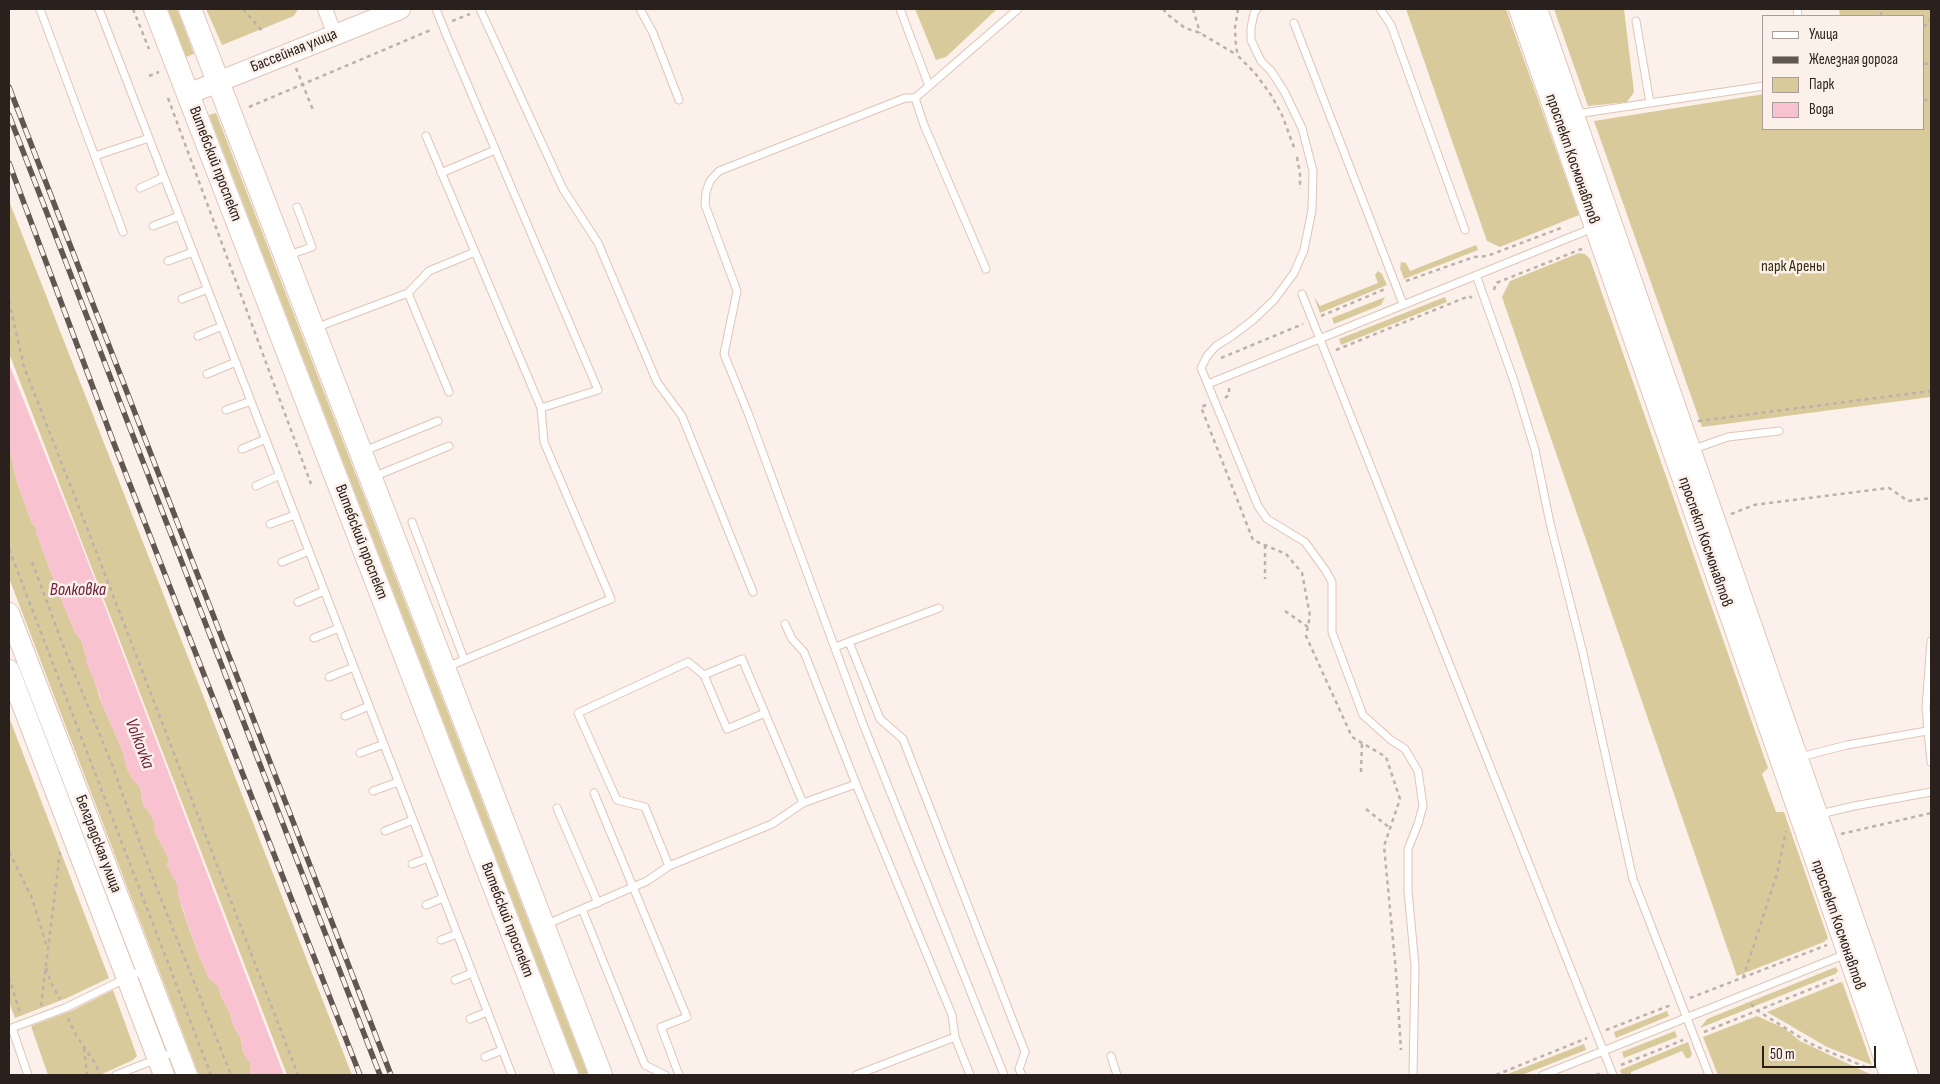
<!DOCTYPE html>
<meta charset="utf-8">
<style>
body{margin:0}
#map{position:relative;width:1940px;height:1084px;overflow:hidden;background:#fbf0ea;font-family:"Sofia Sans Condensed",sans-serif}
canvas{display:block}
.frame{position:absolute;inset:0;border:10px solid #2b211c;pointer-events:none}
.legend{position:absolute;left:1762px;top:15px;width:162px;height:115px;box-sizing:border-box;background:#fbf0ea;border:1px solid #a89d98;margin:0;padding:6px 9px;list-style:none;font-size:15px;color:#2b211c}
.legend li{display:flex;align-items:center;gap:10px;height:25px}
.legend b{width:25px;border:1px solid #a89d98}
.scale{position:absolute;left:1762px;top:1046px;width:114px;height:22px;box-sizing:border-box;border:2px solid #2b211c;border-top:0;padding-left:6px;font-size:15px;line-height:18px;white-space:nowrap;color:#2b211c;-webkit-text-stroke:4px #fbf0ea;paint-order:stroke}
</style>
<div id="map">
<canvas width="1940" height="1084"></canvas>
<div class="frame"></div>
<ul class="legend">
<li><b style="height:6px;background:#fff"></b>Улица</li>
<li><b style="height:6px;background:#615751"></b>Железная дорога</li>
<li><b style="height:14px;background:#d9ca9c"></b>Парк</li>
<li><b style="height:14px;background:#f9c2d0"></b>Вода</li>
</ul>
<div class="scale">50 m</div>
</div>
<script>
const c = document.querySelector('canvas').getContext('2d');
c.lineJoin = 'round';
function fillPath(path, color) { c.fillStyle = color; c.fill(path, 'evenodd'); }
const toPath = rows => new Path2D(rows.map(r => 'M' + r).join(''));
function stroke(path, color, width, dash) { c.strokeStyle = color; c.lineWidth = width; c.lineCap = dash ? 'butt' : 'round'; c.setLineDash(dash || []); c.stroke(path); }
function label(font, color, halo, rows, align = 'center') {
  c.font = font + ' "Sofia Sans Condensed",sans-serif'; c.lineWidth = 5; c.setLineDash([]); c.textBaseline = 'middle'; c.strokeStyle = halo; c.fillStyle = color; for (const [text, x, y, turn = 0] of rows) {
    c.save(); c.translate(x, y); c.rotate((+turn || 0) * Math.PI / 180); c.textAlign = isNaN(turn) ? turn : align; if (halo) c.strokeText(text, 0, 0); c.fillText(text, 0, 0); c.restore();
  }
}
fillPath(toPath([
 [168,9,177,9,194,54,186,57],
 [206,9,298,9,294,16,222,45],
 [915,9,997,9,946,57,936,60],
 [1406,9,1506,9,1579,215,1500,247,1487,241],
 [1554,9,1624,9,1634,92,1627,102,1588,106],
 [1839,9,1931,9,1931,397,1702,427,1594,121,1764,94,1764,129,1924,129,1924,16,1840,16],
 [216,113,588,1075,580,1075,209,115],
 [9,201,352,1075,287,1075,9,353],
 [1476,245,1478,250,1404,279,1400,268,1401,262,1406,263,1410,271],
 [1579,253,1585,254,1590,259,1768,768,1762,774,1776,812,1784,812,1828,938,1824,942,1737,976,1502,297,1510,281],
 [1378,271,1382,274,1387,285,1320,313,1314,297,1320,306,1378,283,1375,275],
 [1385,297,1381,305,1334,324,1332,318],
 [1445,297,1447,302,1341,345,1339,339],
 [9,452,11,454,16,479,32,523,36,527,36,532,61,599,75,632,81,640,101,701,123,752,126,766,132,778,140,787,143,805,149,811,156,826,154,830,169,859,167,865,179,887,181,905,199,956,209,978,219,987,221,996,230,1013,233,1025,241,1039,243,1052,251,1064,250,1075,199,1075,9,578],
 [9,717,109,978,67,998,15,1018,9,1002],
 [1836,967,1838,971,1835,974,1700,1028,1707,1019],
 [1841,982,1843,984,1872,1065,1827,1047,1767,1012],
 [113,990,137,1056,133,1060,100,1075,48,1075,31,1026,71,1011],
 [1667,1011,1669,1016,1616,1038,1614,1032],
 [1757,1016,1784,1028,1800,1041,1872,1075,1718,1075,1703,1037],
 [1675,1031,1677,1037,1624,1058,1622,1052],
 [1688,1042,1692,1054,1690,1058,1686,1058,1682,1051,1631,1072,1631,1075,1622,1075,1620,1070],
 [1584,1044,1586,1050,1522,1075,1505,1075]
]), '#d9ca9c');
fillPath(toPath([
 [9,364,76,531,284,1075,250,1075,251,1064,243,1052,241,1039,233,1025,230,1013,221,996,219,988,209,978,199,956,177,892,178,887,167,865,169,859,154,830,155,826,149,811,143,805,140,787,132,778,126,766,123,752,101,701,100,695,86,662,87,657,81,640,75,632,61,599,36,532,36,527,32,523,16,479,11,454,9,452]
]), '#f9c2d0');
const lane = toPath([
 [40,9,123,232],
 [99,9,512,1075],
 [436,9,446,34,598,390,541,408,544,442,611,599,447,667],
 [480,9,563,189,598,243,657,382,682,416,753,592],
 [640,9,653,33,679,100],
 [900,9,929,86,1018,9],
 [1257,9,1254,13,1251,28,1251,40,1261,61,1271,71,1284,91,1302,128,1313,171,1312,210,1304,250,1294,273,1274,300,1253,320,1232,336,1216,346,1207,356,1201,368,1258,506,1267,519,1305,542,1326,571,1332,582,1332,632,1363,715,1391,740,1405,749,1418,771,1423,806,1418,824,1408,849,1408,891,1415,966,1413,1075],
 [1380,9,1391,25,1465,230],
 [1797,9,1798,16],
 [1636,21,1650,103],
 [1294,23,1403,304],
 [929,86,915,98,905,98,719,171,710,181,706,192,705,205,737,291,724,354,748,413,863,724,1004,1075],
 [915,98,924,125,986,269],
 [1576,114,1764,86],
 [426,136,541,408],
 [95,156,149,138],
 [441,173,495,150],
 [140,188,164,177],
 [153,226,179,216],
 [289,255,312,247,297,207],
 [168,261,193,252],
 [1476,275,1514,381,1535,450,1550,523,1582,649,1633,879,1709,1075],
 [408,293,449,392],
 [1302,294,1613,1075],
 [182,299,208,289],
 [315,328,408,293,429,271,475,252],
 [198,336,222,326],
 [207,374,236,362],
 [1208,384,1593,228],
 [226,410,251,401],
 [242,449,266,439],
 [1691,450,1728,437,1779,431],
 [364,451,438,421],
 [373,477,449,446],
 [256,486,280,475],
 [412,522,464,659],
 [270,524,295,515],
 [282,562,309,551],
 [298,602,324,591],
 [785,624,792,639,804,652,856,784,952,1015,955,1037],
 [314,638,339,628],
 [1931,641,1926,708,1931,762],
 [849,642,880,719,903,739,1025,1052,1019,1069,1022,1075],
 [835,647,939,608],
 [329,677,354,667],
 [345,716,369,706],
 [360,753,384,744],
 [1800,757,1847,745,1927,731],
 [373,791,398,782],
 [594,793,687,1017,661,1027,679,1075],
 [803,803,856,784],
 [557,808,598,903],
 [1820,814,1854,806,1931,792],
 [385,831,413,820],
 [412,864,428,858],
 [669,866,645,807,617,800,578,713,688,662,704,675,727,729,765,713,742,659,704,675],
 [426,905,443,898],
 [582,909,645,1065,665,1075],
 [545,925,647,881,669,866,772,824,803,803,765,713],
 [441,940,457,934],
 [455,980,472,973],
 [470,1019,487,1012],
 [12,1028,28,1075],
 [9,1029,65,1008,145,969],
 [1111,1056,1117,1075],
 [485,1057,502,1050],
 [116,1075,177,1051],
 [856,1075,955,1037,970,1075],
 [1543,1075,1846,954]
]);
const street = toPath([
 [325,9,335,35]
]);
const secondary = toPath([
 [1519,9,1890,1075],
 [1537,9,1908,1075],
 [188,94,400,9],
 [9,613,187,1075],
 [9,670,164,1075]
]);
const primary = toPath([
 [155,9,567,1075],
 [190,9,601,1075]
]);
stroke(lane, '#e0c5b7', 9);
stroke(street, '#e0c5b7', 16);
stroke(secondary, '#e0c5b7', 22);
stroke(primary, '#e0c5b7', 24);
stroke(toPath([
 [133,9,149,49],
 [243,9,264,33],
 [1163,9,1168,15,1185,28,1200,33,1237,55],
 [1193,9,1200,33],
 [1238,9,1235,28,1236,47,1238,56,1255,73,1271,95,1282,115,1295,150],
 [1881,16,1881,9],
 [452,21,470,14],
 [1924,27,1931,18],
 [1924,64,1931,63],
 [296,68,313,110],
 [149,76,159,72],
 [168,98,311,484],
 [1924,99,1931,104],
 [249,107,433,29],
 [1297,157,1300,174,1300,189],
 [1406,281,1474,257,1487,256,1561,228],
 [1494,290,1496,283,1584,248],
 [9,301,24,367,82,515,298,1075],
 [1321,316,1385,289],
 [1336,350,1469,296,1472,298],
 [1221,358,1303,324],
 [1225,398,1229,395,1229,388],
 [1206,405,1201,407,1253,540,1286,554,1302,573,1310,616,1306,636,1352,737,1386,757,1400,799,1384,846,1396,972,1401,1050],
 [1698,421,1931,391],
 [1731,514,1754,505,1889,488,1908,501,1931,498],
 [1265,545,1265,579],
 [9,549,211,1075],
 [32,562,64,648,113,767,150,871,231,1075],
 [1285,611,1308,627],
 [1361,772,1362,743],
 [1366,809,1390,828],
 [1841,834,1931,813],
 [9,852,32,898,47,947],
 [46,968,52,985,60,999],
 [9,977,20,1013],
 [1743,978,1777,874,1786,831],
 [1690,998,1827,945],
 [1751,1004,1758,1011,1811,1044,1870,1069],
 [41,1006,60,852],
 [68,1018,76,1035,95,1063,100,1075],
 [1606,1030,1671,1005],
 [1704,1032,1838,978],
 [84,1048,87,1075],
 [1621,1065,1683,1040],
 [1496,1075,1587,1038],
 [1596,1075,1602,1073]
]), '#bcb1ab', 2.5, [4, 4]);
stroke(lane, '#fff', 7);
stroke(street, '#fff', 14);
stroke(secondary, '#fff', 20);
stroke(primary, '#fff', 22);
const rail = toPath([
 [9,87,391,1075],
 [9,115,380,1075],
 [9,163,113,441,360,1075]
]);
stroke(rail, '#615751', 5.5);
stroke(rail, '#fbf0ea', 4, [11]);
label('16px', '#2b211c', '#fbf0ea', [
 ["Бассейная улица",294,51,-22],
 ["проспект Космонавтов",1572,159,71],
 ["Витебский проспект",215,164,69],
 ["Витебский проспект",361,542,69],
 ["проспект Космонавтов",1705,542,71],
 ["Белградская улица",98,844,69],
 ["Витебский проспект",507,920,69],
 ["проспект Космонавтов",1838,925,71]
]);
label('16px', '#362d12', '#fbf0ea', [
 ["парк Арены",1793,267]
]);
label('italic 18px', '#6a1d39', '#fbf0ea', [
 ["Волковка",78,590],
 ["Volkovka",139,744,69]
]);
</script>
